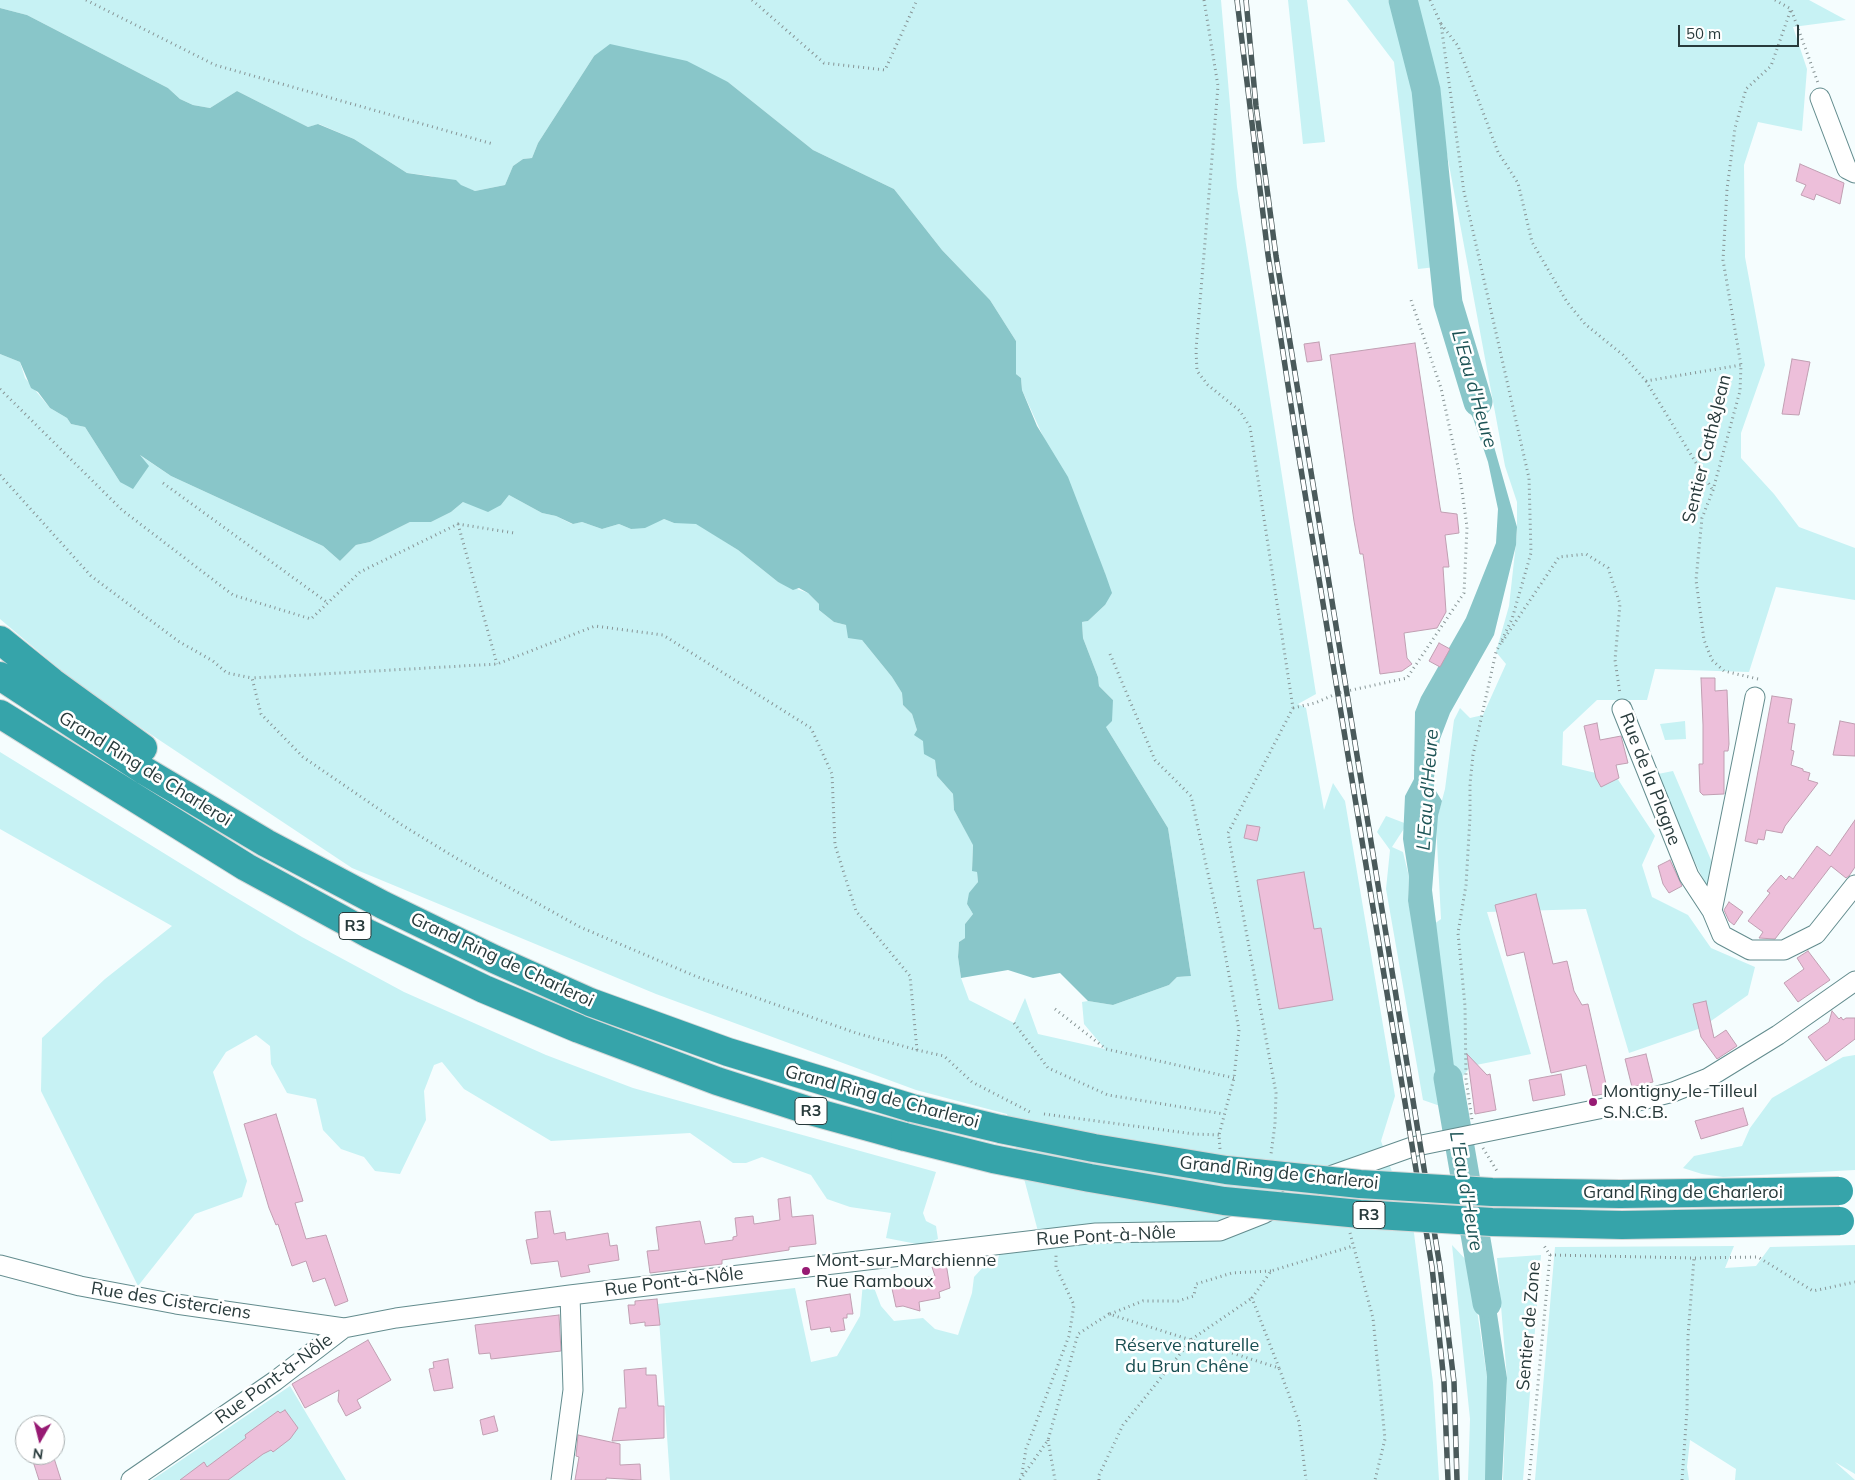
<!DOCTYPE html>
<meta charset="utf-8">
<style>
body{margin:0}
#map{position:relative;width:1855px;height:1480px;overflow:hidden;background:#f5fdfe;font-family:Mulish,sans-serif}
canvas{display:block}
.north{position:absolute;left:15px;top:1415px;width:50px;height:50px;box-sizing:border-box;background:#fff;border:1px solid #a9b0b1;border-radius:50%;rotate:188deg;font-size:14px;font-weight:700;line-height:20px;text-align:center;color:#283a3b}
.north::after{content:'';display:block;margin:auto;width:18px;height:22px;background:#971a73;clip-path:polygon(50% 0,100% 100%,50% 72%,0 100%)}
.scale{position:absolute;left:1678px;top:25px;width:121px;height:22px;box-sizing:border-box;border:2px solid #283a3b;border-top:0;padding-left:6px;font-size:15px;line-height:18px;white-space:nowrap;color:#283a3b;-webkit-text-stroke:4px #fff;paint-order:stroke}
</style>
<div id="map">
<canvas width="1855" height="1480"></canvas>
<div class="north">N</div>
<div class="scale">50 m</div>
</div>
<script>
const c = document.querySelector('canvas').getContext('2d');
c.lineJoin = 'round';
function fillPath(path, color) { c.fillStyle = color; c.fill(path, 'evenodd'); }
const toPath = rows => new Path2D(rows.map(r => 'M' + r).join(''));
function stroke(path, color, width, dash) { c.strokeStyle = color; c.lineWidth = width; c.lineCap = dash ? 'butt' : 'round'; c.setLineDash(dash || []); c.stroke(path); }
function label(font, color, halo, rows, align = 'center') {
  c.font = font + ' Mulish,sans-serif'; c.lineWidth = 5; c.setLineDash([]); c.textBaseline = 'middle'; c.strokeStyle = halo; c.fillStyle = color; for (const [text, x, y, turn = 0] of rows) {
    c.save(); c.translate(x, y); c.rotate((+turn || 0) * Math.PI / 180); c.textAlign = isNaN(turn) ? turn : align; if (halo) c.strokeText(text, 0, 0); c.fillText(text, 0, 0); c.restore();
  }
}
fillPath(toPath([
 [0,0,1221,0,1237,187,1316,694,1298,704,1306,708,1324,810,1333,783,1345,801,1395,1096,1381,1141,1414,1233,1433,1383,1439,1480,670,1480,658,1304,795,1288,811,1362,837,1356,860,1316,863,1282,870,1277,881,1306,894,1321,923,1318,935,1329,958,1335,972,1293,974,1277,986,1264,997,1263,1002,1244,1040,1239,1007,1114,916,1090,656,994,352,868,84,690,0,619,0,354,20,362,25,378,50,408,67,418,71,424,85,427,120,482,142,475,148,466,138,454,171,476,323,546,340,561,356,545,370,542,410,522,431,522,451,512,463,502,501,505,509,495,542,513,556,516,572,524,582,522,602,529,619,524,631,529,664,519,674,523,696,523,738,550,778,582,808,593,819,604,819,610,834,622,846,625,862,640,892,677,902,693,903,705,912,714,917,730,935,760,937,776,953,794,954,810,973,844,972,870,977,872,978,882,967,904,973,914,965,924,965,938,959,942,958,957,961,978,969,1000,1014,1023,1025,998,1038,1034,1105,1049,1084,1024,1082,1002,1088,1001,1113,1005,1169,985,1177,977,1191,976,1168,828,1106,727,1113,700,1099,686,1098,677,1083,638,1082,622,1088,621,1105,605,1105,573,1022,390,1021,378,1016,374,1016,341,990,300,942,250,894,189,813,150,728,82,594,56,538,143,532,158,523,159,513,166,505,185,475,191,431,176,407,173,354,139,319,124,308,127,237,91,210,108,193,105,180,99,168,88,27,15,0,8],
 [1288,0,1307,0,1325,142,1303,144],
 [1347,0,1388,0,1409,49,1436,267,1418,269,1394,62],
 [1412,0,1809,0,1846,20,1793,27,1807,69,1802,131,1758,122,1744,165,1745,257,1765,365,1741,433,1741,458,1774,494,1799,527,1855,548,1855,600,1776,587,1749,672,1655,669,1647,700,1597,700,1563,732,1562,765,1617,778,1655,836,1642,865,1652,897,1688,915,1711,948,1755,967,1748,995,1701,1028,1629,1053,1586,909,1487,912,1531,1054,1471,1066,1463,1076,1460,1113,1423,1100,1386,889,1390,850,1377,832,1386,816,1407,824,1392,847,1403,852,1409,877,1408,901,1416,937,1441,919,1436,823,1445,789,1454,720,1460,708,1470,718,1483,715,1506,664,1496,652,1509,606,1517,534,1517,502,1505,466,1439,111,1425,44],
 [1685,721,1686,739,1665,740,1660,724],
 [0,752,230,894,302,937,404,992,546,1055,633,1088,936,1172,923,1213,926,1221,936,1226,938,1239,922,1245,886,1238,891,1213,850,1207,827,1199,811,1175,762,1157,746,1163,733,1163,690,1133,551,1141,464,1089,442,1062,434,1065,424,1091,426,1120,400,1174,375,1171,364,1157,341,1149,323,1130,316,1099,287,1093,271,1064,270,1046,256,1035,226,1052,213,1072,247,1181,242,1197,195,1214,138,1286,41,1091,42,1038,105,979,172,926,0,829],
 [1673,771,1714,867,1706,885,1653,775],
 [1855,1055,1855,1170,1723,1177,1702,1174,1683,1168,1694,1156,1742,1146,1750,1128,1772,1098,1843,1057],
 [1452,1245,1470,1264,1487,1377,1488,1480,1468,1480,1470,1419],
 [1855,1245,1855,1474,1835,1462,1855,1480,1735,1480,1736,1469,1690,1440,1687,1467,1689,1480,1535,1480,1555,1247,1734,1246,1725,1268,1756,1266,1770,1247],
 [1541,1255,1523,1480,1503,1480,1507,1378,1497,1258],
 [290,1386,346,1480,152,1480]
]), '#c7f2f4');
fillPath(toPath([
 [0,8,27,15,168,88,180,99,193,105,210,108,237,91,308,127,318,124,354,139,407,173,456,180,461,185,475,191,505,185,513,166,523,159,532,158,538,143,594,56,610,44,687,61,728,82,813,150,894,189,942,250,990,300,1016,341,1016,374,1021,378,1022,390,1037,426,1068,477,1105,573,1112,593,1105,605,1088,621,1082,622,1083,638,1098,677,1099,686,1113,700,1112,721,1106,727,1168,828,1191,976,1177,977,1169,985,1113,1005,1088,1001,1060,973,1033,978,1008,970,961,978,958,957,959,942,965,938,965,924,973,914,967,904,969,893,978,882,977,872,972,871,973,845,954,810,953,794,937,776,935,760,924,754,923,741,914,735,917,730,912,714,903,705,902,693,892,677,862,640,848,638,846,625,834,622,819,610,819,604,808,593,799,588,793,590,778,582,738,550,696,524,674,523,664,519,645,528,631,529,619,524,602,529,582,522,573,524,556,516,542,513,509,495,501,505,488,512,463,502,451,512,431,522,410,522,370,542,356,545,340,561,323,546,171,476,140,455,149,466,133,489,120,482,85,427,71,424,67,418,50,408,38,392,31,388,20,362,0,354],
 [1474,364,1485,415,1517,527,1516,545,1494,635,1450,713,1440,739,1434,777,1434,788,1442,801,1438,816,1432,890,1460,1115,1443,1118,1408,901,1409,877,1403,839,1405,796,1414,779,1415,712,1421,697,1466,618,1496,543,1498,509,1488,462,1473,418,1466,405,1465,393,1459,379,1460,368],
 [1489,1262,1507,1378,1502,1480,1485,1480,1487,1377,1473,1267]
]), '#89c6c9');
stroke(toPath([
 [1403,0,1426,90,1448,303,1478,402],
 [1448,1078,1487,1303]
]), '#89c6c9', 29);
const building = toPath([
 [1800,164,1844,183,1840,204,1816,194,1814,200,1801,195,1806,185,1796,181,1800,164],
 [1319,342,1322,360,1307,362,1304,344,1319,342],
 [1415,343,1440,507,1441,512,1457,514,1459,533,1445,535,1449,567,1443,567,1446,612,1437,628,1404,633,1407,658,1412,664,1402,671,1380,674,1363,554,1360,554,1354,521,1330,355,1415,343],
 [1792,359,1810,362,1799,415,1782,414,1792,359],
 [1439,643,1450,649,1440,667,1429,661,1439,643],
 [1701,678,1715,678,1715,691,1727,690,1729,744,1728,751,1724,751,1724,794,1703,795,1700,792,1699,764,1703,764,1703,725,1701,678],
 [1772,696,1792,699,1788,723,1795,724,1791,750,1794,751,1791,765,1803,769,1803,771,1810,773,1808,780,1818,783,1785,826,1782,833,1766,830,1764,840,1758,839,1757,844,1745,841,1772,696],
 [1840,721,1855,724,1855,756,1833,755,1840,721],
 [1597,723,1600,740,1621,736,1628,763,1616,765,1619,778,1601,787,1596,778,1584,726,1597,723],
 [1855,820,1855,867,1849,876,1846,878,1831,866,1775,939,1759,938,1763,932,1748,921,1770,893,1767,891,1781,875,1786,880,1789,876,1793,879,1817,846,1830,856,1855,820],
 [1247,825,1260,827,1257,841,1244,838,1247,825],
 [1670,860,1682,886,1669,893,1663,884,1658,866,1670,860],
 [1304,872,1314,929,1321,928,1333,1000,1279,1009,1257,880,1304,872],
 [1536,894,1553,964,1567,961,1574,991,1582,1005,1588,1004,1608,1093,1593,1096,1586,1065,1551,1073,1524,952,1507,956,1495,905,1536,894],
 [1729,902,1743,912,1734,925,1729,921,1724,910,1729,902],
 [1808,951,1830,980,1798,1002,1784,983,1804,969,1797,958,1808,951],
 [1706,1001,1714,1038,1726,1030,1737,1046,1717,1059,1701,1037,1693,1004,1706,1001],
 [1832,1011,1839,1019,1841,1017,1843,1020,1846,1018,1855,1018,1855,1039,1826,1061,1808,1037,1829,1022,1832,1011],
 [1467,1054,1487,1075,1490,1074,1496,1110,1475,1114,1467,1054],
 [1646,1054,1653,1082,1632,1087,1625,1059,1646,1054],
 [1561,1074,1565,1095,1533,1101,1529,1080,1561,1074],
 [1743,1108,1748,1125,1701,1139,1695,1121,1743,1108],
 [276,1114,303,1201,295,1203,306,1239,326,1235,348,1301,335,1306,325,1278,313,1282,306,1261,292,1266,278,1224,276,1225,269,1208,244,1124,276,1114],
 [790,1197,792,1217,813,1215,816,1244,789,1247,789,1250,722,1260,722,1264,650,1273,647,1251,659,1250,656,1227,700,1221,705,1244,733,1240,733,1237,737,1236,735,1218,753,1216,754,1224,780,1220,778,1199,790,1197],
 [550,1211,554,1234,565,1232,566,1240,608,1233,610,1246,617,1245,619,1260,588,1265,590,1272,561,1277,558,1261,531,1264,526,1240,538,1238,535,1212,550,1211],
 [946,1263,950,1288,939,1292,940,1298,919,1302,920,1311,903,1306,896,1307,891,1284,935,1276,932,1267,946,1263],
 [850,1294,853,1314,847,1314,847,1318,843,1318,845,1330,831,1332,830,1327,811,1330,806,1301,850,1294],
 [657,1299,660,1325,645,1326,645,1322,630,1324,628,1305,635,1305,635,1301,657,1299],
 [559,1315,561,1351,491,1359,490,1353,479,1354,475,1325,559,1315],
 [368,1340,391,1380,357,1400,361,1408,346,1416,338,1401,339,1390,305,1408,292,1384,368,1340],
 [448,1359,453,1388,434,1391,429,1369,434,1368,433,1362,448,1359],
 [646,1368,646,1375,656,1375,658,1406,664,1406,664,1438,612,1441,619,1408,626,1408,624,1370,646,1368],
 [285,1410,298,1428,290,1439,273,1452,271,1450,263,1454,228,1480,180,1480,204,1462,207,1467,246,1438,245,1435,278,1411,280,1413,285,1410],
 [494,1416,498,1431,483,1435,480,1420,494,1416],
 [578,1435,620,1444,620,1465,640,1464,641,1480,606,1478,606,1480,575,1480,579,1457,576,1456,578,1435],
 [31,1455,53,1455,61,1480,39,1480,31,1455]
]);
fillPath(building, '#edbfda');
stroke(building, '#c09fb2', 1);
const minor = toPath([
 [1820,98,1847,169,1855,173],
 [1622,709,1689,876,1712,911,1722,935,1750,950,1784,950,1816,934,1855,885],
 [1712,911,1755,697],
 [0,1265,80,1286,176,1304,344,1328],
 [131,1480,275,1381,344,1328,396,1318,570,1295,1096,1233,1220,1231,1263,1214,1333,1175,1412,1147,1638,1101,1673,1092,1708,1078,1778,1035,1855,981],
 [561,1480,573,1390,570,1295]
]);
const highway = toPath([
 [0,640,52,682,143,748],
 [0,676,145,771,266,843,383,905,494,959,590,1002,728,1052,912,1108],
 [0,714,246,867,369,934,484,989,579,1029,717,1081,807,1110,905,1137]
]);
stroke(minor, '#638c8e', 21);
stroke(highway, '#d4d8d8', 30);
stroke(toPath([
 [86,0,215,65,493,144],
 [752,0,824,63,885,70,917,0],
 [1204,0,1218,86,1196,350,1197,371,1208,385,1240,411,1250,427,1293,708,1228,833,1276,1093,1275,1124,1271,1154],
 [1430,0,1441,24,1464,192,1529,478,1531,553,1512,619,1496,652,1473,755,1470,784,1470,817,1466,885,1458,933,1465,1006,1466,1079,1472,1120],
 [1775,0,1791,9,1818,83],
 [1441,24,1458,46,1498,152,1518,183,1532,242,1567,302,1585,324,1623,355,1646,381,1741,365],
 [1646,381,1712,489],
 [0,389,122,510,233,595,311,619,360,572,458,524,514,533],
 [0,475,91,576,178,641,213,661,227,673,252,678],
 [163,483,328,603],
 [458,524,497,664],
 [1502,642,1559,557,1586,554,1608,568,1620,604,1615,660,1620,694],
 [1110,654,1155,760,1191,796,1223,942,1239,1030,1234,1078,1219,1135,1220,1149],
 [1758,679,1724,671,1712,660,1704,640,1696,580,1702,518,1713,490,1740,391,1741,365,1723,260,1727,189,1735,128,1746,89,1771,66,1791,9],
 [1293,708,1315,703,1338,693,1407,678,1464,593,1467,527,1460,476,1441,388,1410,297],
 [1055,1009,1106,1049,1234,1078],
 [1014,1023,1048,1068,1108,1095,1224,1114],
 [917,1050,910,976,856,911,835,845,832,774,811,728,663,635,595,626,497,664,252,678,261,714,303,757,402,825,456,858,580,927,695,976,856,1033,917,1050,944,1056,972,1082,1030,1112],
 [1044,1114,1194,1134,1219,1135],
 [1483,1148,1497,1171],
 [1350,1233,1373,1318,1385,1439,1375,1480],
 [1550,1255,1694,1258,1758,1257,1813,1291,1855,1282],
 [1110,1314,1143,1301,1178,1301,1194,1296,1196,1284,1232,1273,1271,1271],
 [1279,1368,1252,1298,1271,1271,1353,1246],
 [1048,1440,1055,1480],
 [1022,1474,1026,1449,1069,1336,1074,1305,1056,1267,1056,1253],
 [1020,1480,1048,1440,1078,1334,1109,1314,1279,1368,1299,1422,1306,1480],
 [1099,1480,1099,1475,1123,1425,1192,1339,1252,1298],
 [1529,1480,1550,1255,1543,1244],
 [1682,1480,1687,1410,1688,1336,1694,1258]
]), '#879495', 3, [1, 4]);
stroke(minor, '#fff', 19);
stroke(highway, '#36a4aa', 28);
const rail = toPath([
 [1237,0,1268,255,1299,457,1432,1267,1444,1382,1448,1480],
 [1246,0,1256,106,1276,256,1440,1267,1454,1382,1457,1480]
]);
stroke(rail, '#4a5a5b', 5.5);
stroke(rail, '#fff', 4, [11]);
const highwayBridge = toPath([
 [912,1108,1000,1129,1094,1148,1226,1170,1360,1184,1492,1192,1620,1194,1839,1191],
 [905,1137,993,1159,1090,1178,1224,1201,1360,1214,1492,1222,1622,1225,1840,1221]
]);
stroke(highwayBridge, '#d4d8d8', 30, []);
stroke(highwayBridge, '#36a4aa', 28);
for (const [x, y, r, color] of [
 [1593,1102,5,"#971a73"],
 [806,1271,5,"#971a73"]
]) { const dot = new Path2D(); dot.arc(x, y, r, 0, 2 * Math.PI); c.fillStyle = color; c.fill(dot); stroke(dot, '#fff', 2); }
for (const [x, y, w] of [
 [355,926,32],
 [811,1111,32],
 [1369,1215,32]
]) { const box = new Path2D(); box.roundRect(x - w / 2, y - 13.5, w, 27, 4); c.fillStyle = '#fff'; c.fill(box); stroke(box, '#283a3b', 1); }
label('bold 16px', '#283a3b', null, [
 ["R3",355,926],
 ["R3",811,1111],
 ["R3",1369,1215]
]);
label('18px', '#283a3b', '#fff', [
 ["Sentier Cath&Jean",1707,449,-76],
 ["Grand Ring de Charleroi",145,769,32],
 ["Rue de la Plagne",1650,779,69],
 ["Grand Ring de Charleroi",502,960,25],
 ["Grand Ring de Charleroi",882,1097,15],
 ["Grand Ring de Charleroi",1279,1173,6],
 ["Grand Ring de Charleroi",1683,1193],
 ["Rue Pont-à-Nôle",1106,1236,-3],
 ["Rue Pont-à-Nôle",674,1282,-7],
 ["Rue des Cisterciens",171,1301,9],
 ["Sentier de Zone",1529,1326,-85],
 ["Rue Pont-à-Nôle",274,1379,-36]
]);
label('18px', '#283a3b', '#fff', [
 ["Montigny-le-Tilleul",1603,1092],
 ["S.N.C.B.",1603,1113],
 ["Mont-sur-Marchienne",816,1261],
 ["Rue Ramboux",816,1282]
], 'left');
label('18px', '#184e51', '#fff', [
 ["Réserve naturelle",1187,1346],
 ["du Brun Chêne",1187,1367]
]);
label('italic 19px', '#1d5355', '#fff', [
 ["L'Eau d'Heure",1474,389,74],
 ["L'Eau d'Heure",1428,790,-86],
 ["L'Eau d'Heure",1466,1191,80]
]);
</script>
